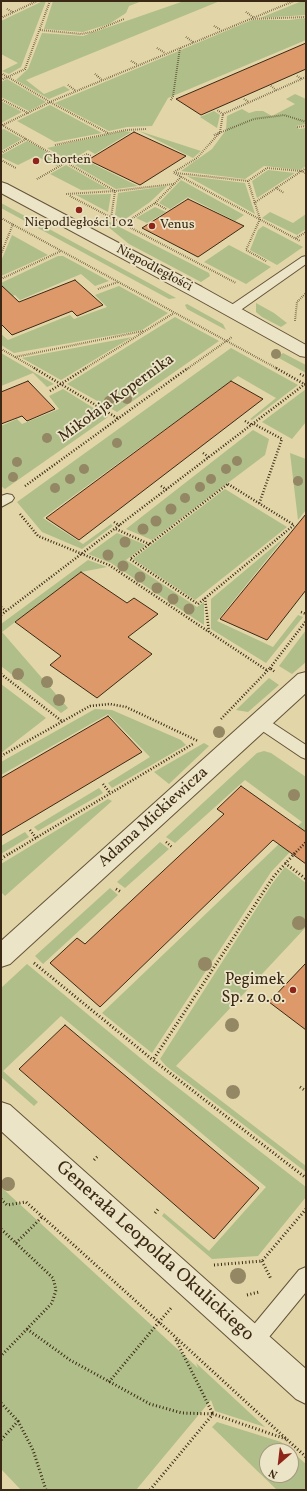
<!DOCTYPE html>
<meta charset="utf-8">
<style>
body{margin:0}
#map{position:relative;width:307px;height:1491px;overflow:hidden;background:#e2d5a8;font-family:Vollkorn,serif}
canvas{display:block}
.frame{position:absolute;inset:0;border:2px solid #3b2915;pointer-events:none}
.north{position:absolute;left:259px;top:1443px;width:40px;height:40px;box-sizing:border-box;background:#ece4c6;border:1px solid #a5997f;border-radius:50%;rotate:208deg;font-size:11px;font-weight:700;line-height:16px;text-align:center;color:#3b2915}
.north::after{content:'';display:block;margin:auto;width:14px;height:18px;background:#8f2418;clip-path:polygon(50% 0,100% 100%,50% 72%,0 100%)}
</style>
<div id="map">
<canvas width="307" height="1491"></canvas>
<div class="frame"></div>
<div class="north">N</div>
</div>
<script>
const c = document.querySelector('canvas').getContext('2d');
c.lineJoin = 'round';
function fillPath(path, color) { c.fillStyle = color; c.fill(path, 'evenodd'); }
const toPath = rows => new Path2D(rows.map(r => 'M' + r).join(''));
function stroke(path, color, width, dash) { c.strokeStyle = color; c.lineWidth = width; c.lineCap = dash ? 'butt' : 'round'; c.setLineDash(dash || []); c.stroke(path); }
function label(font, color, halo, rows, align = 'center') {
  c.font = font + ' Vollkorn,serif'; c.lineWidth = 3.5; c.setLineDash([]); c.textBaseline = 'middle'; c.strokeStyle = halo; c.fillStyle = color; for (const [text, x, y, turn = 0] of rows) {
    c.save(); c.translate(x, y); c.rotate((+turn || 0) * Math.PI / 180); c.textAlign = isNaN(turn) ? turn : align; if (halo) c.strokeText(text, 0, 0); c.fillText(text, 0, 0); c.restore();
  }
}
fillPath(toPath([
 [43,1,46,1,21,67,9,74,2,71,18,63,1,54,1,21],
 [53,1,142,1,129,6,126,13,109,24,83,32,44,29],
 [184,1,220,1,26,80,44,94,64,86,70,90,49,99,16,80,28,69,42,33,83,36],
 [302,1,306,1,306,15,260,18],
 [306,18,306,40,168,98,152,126,127,127,109,131,55,103,252,20,289,20],
 [7,79,46,102,29,111,1,97,1,82],
 [295,94,306,99,306,124,296,126,299,129,306,128,306,166,300,170,264,166,245,179,181,171,212,149,226,130,227,116,242,109,249,113,256,111,263,111,272,116,295,104,286,99],
 [1,101,22,112,1,123],
 [50,105,102,133,55,142,17,121],
 [214,111,220,115,217,128,200,117],
 [4,129,22,139,1,151,1,130],
 [124,131,131,132,95,154,88,150,70,161,47,148],
 [139,131,201,151,193,158],
 [27,141,40,148,63,163,57,166,36,156,18,165,1,157,1,155],
 [86,156,89,157,85,160,138,186,116,189,73,164],
 [66,165,108,189,81,190,50,174],
 [268,170,295,173,257,198,252,181],
 [187,176,245,183,255,214],
 [181,180,244,215,235,221,188,197,170,209,159,203],
 [167,186,150,202,124,220,115,215,118,193],
 [111,194,108,212,76,195],
 [1,203,147,282,176,298,169,299,1,208],
 [155,207,166,212,147,223,136,218],
 [270,212,293,223,306,214,306,229,297,235,262,218],
 [104,219,209,273,210,276,201,282,129,244,101,221],
 [263,226,303,247,277,265,250,250,258,230],
 [12,235,48,255,1,276,1,261],
 [229,245,271,267,246,284,204,262],
 [58,256,63,256,109,281,95,286,81,274,20,300,15,295,1,301,1,283],
 [119,286,168,313,142,330,14,353,1,345,1,334,8,340,70,315,74,319,107,307,95,295],
 [256,303,274,313,287,323,281,327,262,317,256,312],
 [187,304,223,324,226,330,187,309,185,305],
 [175,317,219,341,117,412,67,384],
 [132,337,61,380,22,358],
 [231,348,298,385,252,420,250,419,276,398,238,376,43,518,83,544,111,524,113,526,82,549,42,532,17,502],
 [1,353,54,384,47,387,33,373,1,386],
 [283,353,306,365,306,373,277,357],
 [63,389,108,417,5,489,1,486,1,426,17,419,22,424,59,409,49,396],
 [306,389,306,422,292,439,262,422],
 [253,430,269,439,265,455,152,540,126,529],
 [290,453,306,459,306,510,298,520],
 [225,489,287,527,195,600,133,559],
 [117,533,146,545,126,560,197,607,204,602,204,625,111,563,88,554],
 [285,537,217,621,273,647,298,615,303,617,266,663,211,629,211,599],
 [88,560,107,567,81,572,2,632,68,708,61,713,1,666,1,624],
 [306,630,306,662,292,674,279,666],
 [269,678,279,685,248,712,236,710],
 [1,684,46,718,1,753],
 [95,709,112,710,181,740,186,745,112,788,108,783,150,757,108,714,1,775,1,762],
 [204,743,209,746,169,784,154,772],
 [264,751,271,753,306,777,306,835,271,872,152,1053,102,1013,302,822,245,780,175,843,166,837,257,753],
 [99,788,103,793,38,831,34,827],
 [108,799,112,801,5,896,1,892,1,864],
 [25,832,29,837,1,854,1,846],
 [160,842,169,849,125,888,117,882],
 [285,867,306,883,306,927,176,1066,306,1166,306,1172,166,1066,160,1059,272,884],
 [110,888,118,895,43,964,35,956],
 [27,964,150,1066,306,1187,306,1197,258,1256,212,1259,162,1216,164,1213,209,1251,266,1187,61,1016,3,1071,38,1102,34,1106,1,1077,1,988],
 [1,1187,198,1368,196,1363,265,1427,215,1411,211,1400,136,1490,21,1490,1,1469],
 [217,1422,281,1442,306,1464,306,1490,277,1490,212,1427],
 [267,1451,291,1451,291,1475,267,1475]
]), '#b0be8a');
const building = toPath([
 [306,43,306,69,201,115,176,99,306,43],
 [134,132,186,156,140,185,88,160,134,132],
 [188,199,244,226,198,257,142,228,188,199],
 [75,280,103,305,77,316,72,311,12,335,1,324,1,285,19,302,75,280],
 [28,381,55,409,27,421,22,416,1,424,1,392,28,381],
 [231,381,263,399,79,540,46,518,231,381],
 [306,514,306,590,267,640,220,619,306,514],
 [81,572,127,603,134,598,158,614,128,637,152,654,97,698,50,665,61,656,15,622,81,572],
 [108,716,142,752,1,836,1,778,108,716],
 [241,786,306,832,306,864,273,840,100,1007,50,963,77,938,85,944,224,814,217,809,241,786],
 [306,963,306,1030,269,1002,306,963],
 [65,1025,259,1188,214,1239,19,1069,65,1025]
]);
fillPath(building, '#dd996a');
stroke(building, '#3b2915', 1);
const lane = toPath([
 [306,256,306,264,235,314,227,314,225,311,227,308,302,257,306,256],
 [7,494,12,495,14,498,12,501,1,507,1,496,7,494],
 [260,716,265,718,306,745,306,759,301,757,255,726,253,722,255,718,260,716],
 [306,1267,306,1292,260,1348,253,1351,246,1348,243,1341,246,1334,299,1270,306,1267]
]);
const street = toPath([
 [1,182,7,184,202,287,306,345,306,357,300,356,190,295,1,193,1,182],
 [306,672,306,693,10,964,1,967,1,941,298,674,306,672],
 [1,1102,10,1105,306,1369,306,1404,296,1399,1,1131,1,1102]
]);
stroke(lane, '#65543a', 2);
stroke(street, '#65543a', 2);
stroke(toPath([
 [7,9,13,12],
 [246,12,253,17],
 [1,18,37,1],
 [251,19,306,17],
 [214,26,221,30],
 [40,30,81,34,92,32,124,19],
 [186,37,193,42],
 [157,48,165,53],
 [131,61,138,65],
 [1,73,50,102,108,133],
 [95,74,102,80],
 [297,76,302,79],
 [1,80,25,69,50,1],
 [68,85,76,91],
 [271,86,276,90],
 [1,99,28,113],
 [244,99,249,102],
 [171,100,173,96,180,48],
 [223,114,306,77],
 [2,125,115,191,111,218],
 [1,126,50,102,294,1],
 [297,127,306,126],
 [214,135,254,119,284,115,306,122],
 [55,145,126,130,146,129],
 [1,153,26,139],
 [1,160,16,168],
 [69,164,87,154,91,156],
 [174,172,197,158,220,132,223,114,217,110],
 [174,173,300,241],
 [176,173,248,181],
 [37,179,67,162],
 [276,188,284,193],
 [66,194,115,191,174,184,181,177],
 [70,196,236,283],
 [155,203,166,209],
 [254,203,306,168],
 [1,218,278,369],
 [124,224,155,203,174,184],
 [296,238,306,232],
 [1,254,13,224],
 [266,261,246,250,260,219,248,181,267,168,301,171,306,173],
 [1,279,61,251],
 [98,289,118,282],
 [295,321,297,302,306,293],
 [1,349,36,369],
 [15,357,143,331],
 [84,369,174,313],
 [187,369,232,337]
]), '#3b2915', 2, [0.5, 1.5]);
stroke(toPath([
 [34,368,119,419],
 [276,368,306,385],
 [300,374,306,377],
 [50,391,86,368],
 [245,421,252,425],
 [254,424,282,439,259,504],
 [203,453,210,458],
 [228,484,294,525,198,604,130,559,228,484],
 [25,486,188,368],
 [161,486,167,490],
 [20,514,38,536,109,565,209,632],
 [114,522,120,526],
 [116,529,151,545],
 [205,598,209,632,268,671],
 [1,607,6,611],
 [301,612,306,614],
 [1,615,305,384],
 [270,668,306,621],
 [1,674,63,722],
 [221,719,270,668,275,672],
 [1,756,90,706,110,704,126,707,198,741],
 [103,784,110,793],
 [30,830,36,838],
 [166,842,172,847],
 [9,854,193,744],
 [294,854,306,842]
]), '#3b2915', 2.5, [1, 2]);
stroke(toPath([
 [295,853,274,876,153,1060,306,1178],
 [1,859,10,853],
 [285,863,306,879],
 [116,889,121,892],
 [34,963,153,1060],
 [300,1087,306,1091],
 [94,1160,99,1155],
 [1,1199,7,1205,26,1202,159,1322,172,1307],
 [155,1213,159,1208],
 [1,1229,53,1278,56,1290,52,1303,1,1356],
 [16,1243,42,1217],
 [262,1261,271,1279],
 [214,1265,262,1261,306,1209],
 [247,1295,259,1292],
 [27,1329,70,1360,150,1404,182,1413,213,1414,175,1338],
 [109,1382,159,1322,306,1457],
 [1,1403,18,1421,1,1440],
 [18,1421,33,1450,46,1490],
 [150,1490,213,1414,286,1439]
]), '#3b2915', 3, [1, 2.5]);
fillPath(lane, '#ece4c6');
fillPath(street, '#ece4c6');
c.fillStyle = '#938764';
for (const [x, y, r] of [
 [276,354,5],
 [127,399,5],
 [109,401,5],
 [47,438,5],
 [117,443,5],
 [237,461,5],
 [17,462,5],
 [84,469,5],
 [226,469,5],
 [13,477,5],
 [70,479,5],
 [211,479,5],
 [298,481,5],
 [200,487,5],
 [55,488,5],
 [185,498,5],
 [171,509,5.5],
 [156,521,5.5],
 [143,529,5.5],
 [125,542,5.5],
 [108,555,5.5],
 [123,566,5.5],
 [140,577,5.5],
 [157,588,5.5],
 [173,599,5.5],
 [189,609,5.5],
 [18,674,6],
 [47,682,6],
 [59,700,6],
 [219,732,6],
 [294,795,6],
 [299,923,7],
 [205,964,7],
 [232,1025,7],
 [233,1092,7],
 [8,1184,7],
 [238,1276,8]
]) { c.beginPath(); c.arc(x, y, r, 0, 2 * Math.PI); c.fill(); }
for (const [x, y, r, color] of [
 [36,161,4,"#8f2418"],
 [79,210,4,"#8f2418"],
 [152,226,4,"#8f2418"],
 [293,990,4,"#8f2418"]
]) { const dot = new Path2D(); dot.arc(x, y, r, 0, 2 * Math.PI); c.fillStyle = color; c.fill(dot); stroke(dot, '#ece4c6', 1.5); }
label('13px', '#3b2915', '#ece4c6', [
 ["Chorten",44,161],
 ["Niepodległości I 02",79,224,"center"],
 ["Venus",160,226]
], 'left');
label('13px', '#3b2915', '#ece4c6', [
 ["Niepodległości",154,269,28]
]);
label('16px', '#3b2915', '#ece4c6', [
 ["Mikołaja Kopernika",117,399,-36],
 ["Adama Mickiewicza",154,818,-42]
]);
label('16px', '#3b2915', '#ece4c6', [
 ["Pegimek",285,981],
 ["Sp. z o. o.",285,999]
], 'right');
label('19px', '#3b2915', '#ece4c6', [
 ["Generała Leopolda Okulickiego",154,1252,42]
]);
</script>
